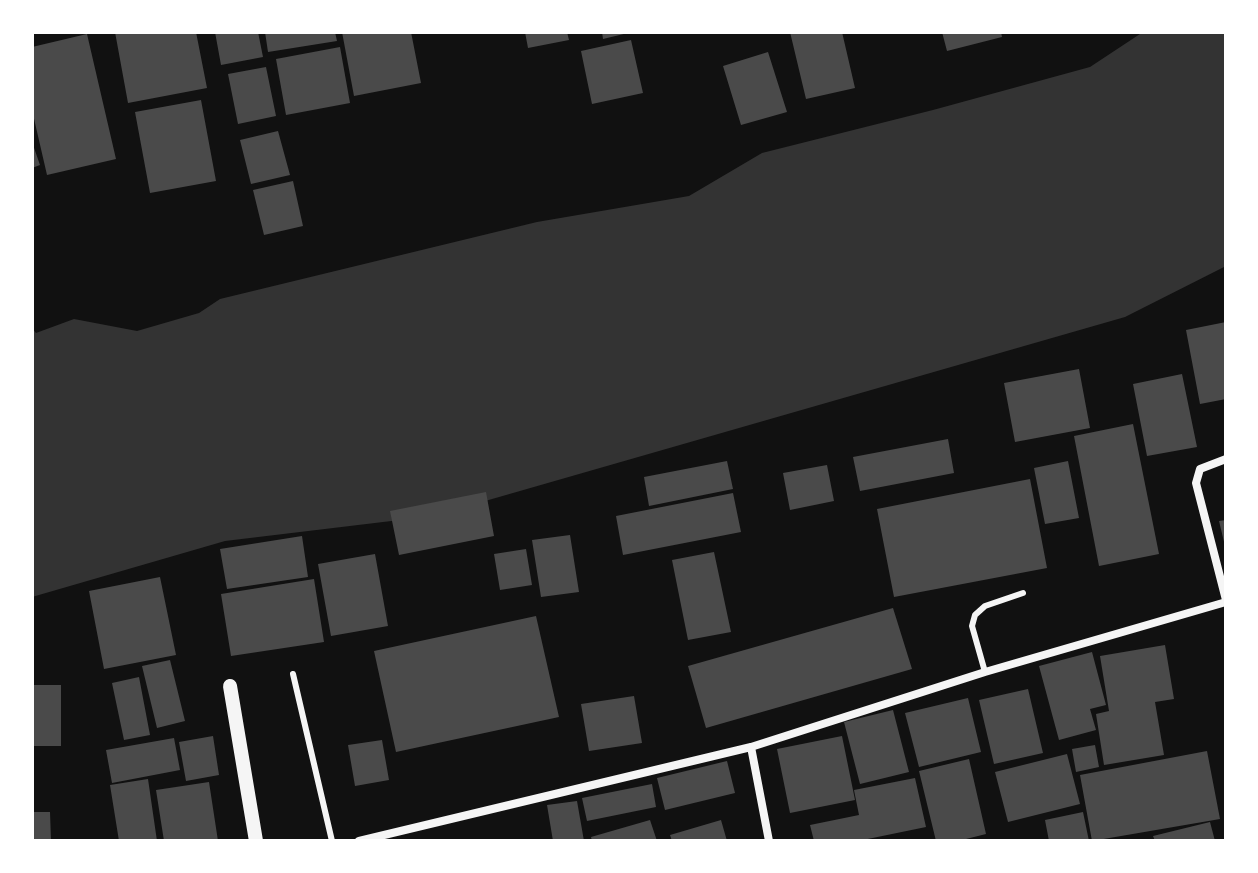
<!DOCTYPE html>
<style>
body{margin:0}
#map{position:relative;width:1258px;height:873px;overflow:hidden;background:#111;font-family:"Crimson Pro",serif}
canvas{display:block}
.frame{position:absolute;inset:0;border:34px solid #fff;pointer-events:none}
</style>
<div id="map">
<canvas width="1258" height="873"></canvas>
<div class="frame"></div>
</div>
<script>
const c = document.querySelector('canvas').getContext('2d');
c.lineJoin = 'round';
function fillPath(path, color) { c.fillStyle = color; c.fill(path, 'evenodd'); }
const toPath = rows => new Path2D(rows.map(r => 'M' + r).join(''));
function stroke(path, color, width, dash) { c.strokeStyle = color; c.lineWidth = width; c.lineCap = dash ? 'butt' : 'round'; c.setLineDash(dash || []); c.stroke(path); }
fillPath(toPath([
 [1143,32,1226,32,1226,266,1125,317,433,516,225,541,32,597,32,328,36,333,74,319,137,331,199,313,220,299,537,222,689,196,762,153,933,110,1090,67]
]), '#333');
fillPath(toPath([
 [115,32,196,32,207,88,128,103],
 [215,32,258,32,263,57,221,65],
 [265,32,335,32,337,41,268,52],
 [342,32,411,32,421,83,354,96],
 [525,32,567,32,569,40,528,48],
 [602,32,628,32,628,33,603,39],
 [790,32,842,32,855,88,806,99],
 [942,32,1001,32,1002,37,947,51],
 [87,34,116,159,47,175,32,110,32,47],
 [631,40,643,93,592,104,581,51],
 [340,47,350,103,286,115,276,59],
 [768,52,787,112,741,125,723,66],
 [266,67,276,116,238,124,228,74],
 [201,100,216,181,150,193,135,112],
 [278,131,290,175,251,184,240,140],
 [32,142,40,165,32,168],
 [293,181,303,226,264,235,253,190],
 [1226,322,1226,399,1200,404,1186,330],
 [1079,369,1090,428,1015,442,1004,383],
 [1182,374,1197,447,1147,456,1133,384],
 [1133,424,1159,554,1099,566,1074,436],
 [948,439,954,473,860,491,853,457],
 [727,461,733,489,649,506,644,477],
 [1068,461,1079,518,1045,524,1034,468],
 [827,465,834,501,790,510,783,473],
 [1030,479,1047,568,894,597,877,509],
 [486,492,494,536,399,555,390,511],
 [733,493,741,532,623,555,616,516],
 [1226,520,1226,546,1225,546,1219,521],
 [570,535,579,592,541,597,532,540],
 [302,536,308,577,227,589,220,549],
 [526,549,532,585,500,590,494,554],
 [714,552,731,632,688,640,672,560],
 [375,554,388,626,331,636,318,564],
 [160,577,176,655,104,669,89,591],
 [314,579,324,642,231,656,221,594],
 [893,608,912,669,706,728,688,666],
 [536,616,559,717,396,752,374,651],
 [1165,645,1174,699,1155,702,1164,755,1104,765,1096,714,1109,711,1100,656],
 [1092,652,1106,705,1090,709,1096,730,1059,740,1039,666],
 [170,660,185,721,157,728,142,666],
 [139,677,150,735,124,740,112,683],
 [32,685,61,685,61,746,32,746],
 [1028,689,1043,753,994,764,979,700],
 [634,696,642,743,589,751,581,704],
 [968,698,981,752,919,767,905,713],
 [893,710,909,772,860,784,844,722],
 [213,736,219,775,186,781,179,742],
 [842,736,855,800,790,813,777,749],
 [174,738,180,770,112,783,106,750],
 [382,740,389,780,355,786,348,745],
 [1095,745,1099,767,1076,772,1072,749],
 [1207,751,1220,819,1092,841,1080,775],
 [1067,754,1080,804,1008,822,995,772],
 [969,759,986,834,958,841,936,841,919,771],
 [727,761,735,793,665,810,657,778],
 [915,778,926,827,858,841,814,841,810,825,859,815,854,790],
 [148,779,157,841,119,841,110,785],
 [209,782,218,841,164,841,156,790],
 [652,784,656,807,587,821,582,798],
 [577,801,584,841,553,841,547,805],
 [32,812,50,812,51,841,32,841],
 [1083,812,1089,841,1049,841,1045,820],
 [650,820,657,841,592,841,591,837],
 [721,820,727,841,672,841,670,835],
 [1210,822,1215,841,1155,841,1153,836]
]), '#4a4a4a');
stroke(toPath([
 [985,672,972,626,975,615,985,606,1023,593],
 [293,674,332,841]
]), '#f5f5f5', 6);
stroke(toPath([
 [1226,459,1200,469,1196,483,1226,600],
 [751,747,769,841],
 [359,841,751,747,985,672,1226,602]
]), '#f5f5f5', 8);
stroke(toPath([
 [230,686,256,841]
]), '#f5f5f5', 14);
</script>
